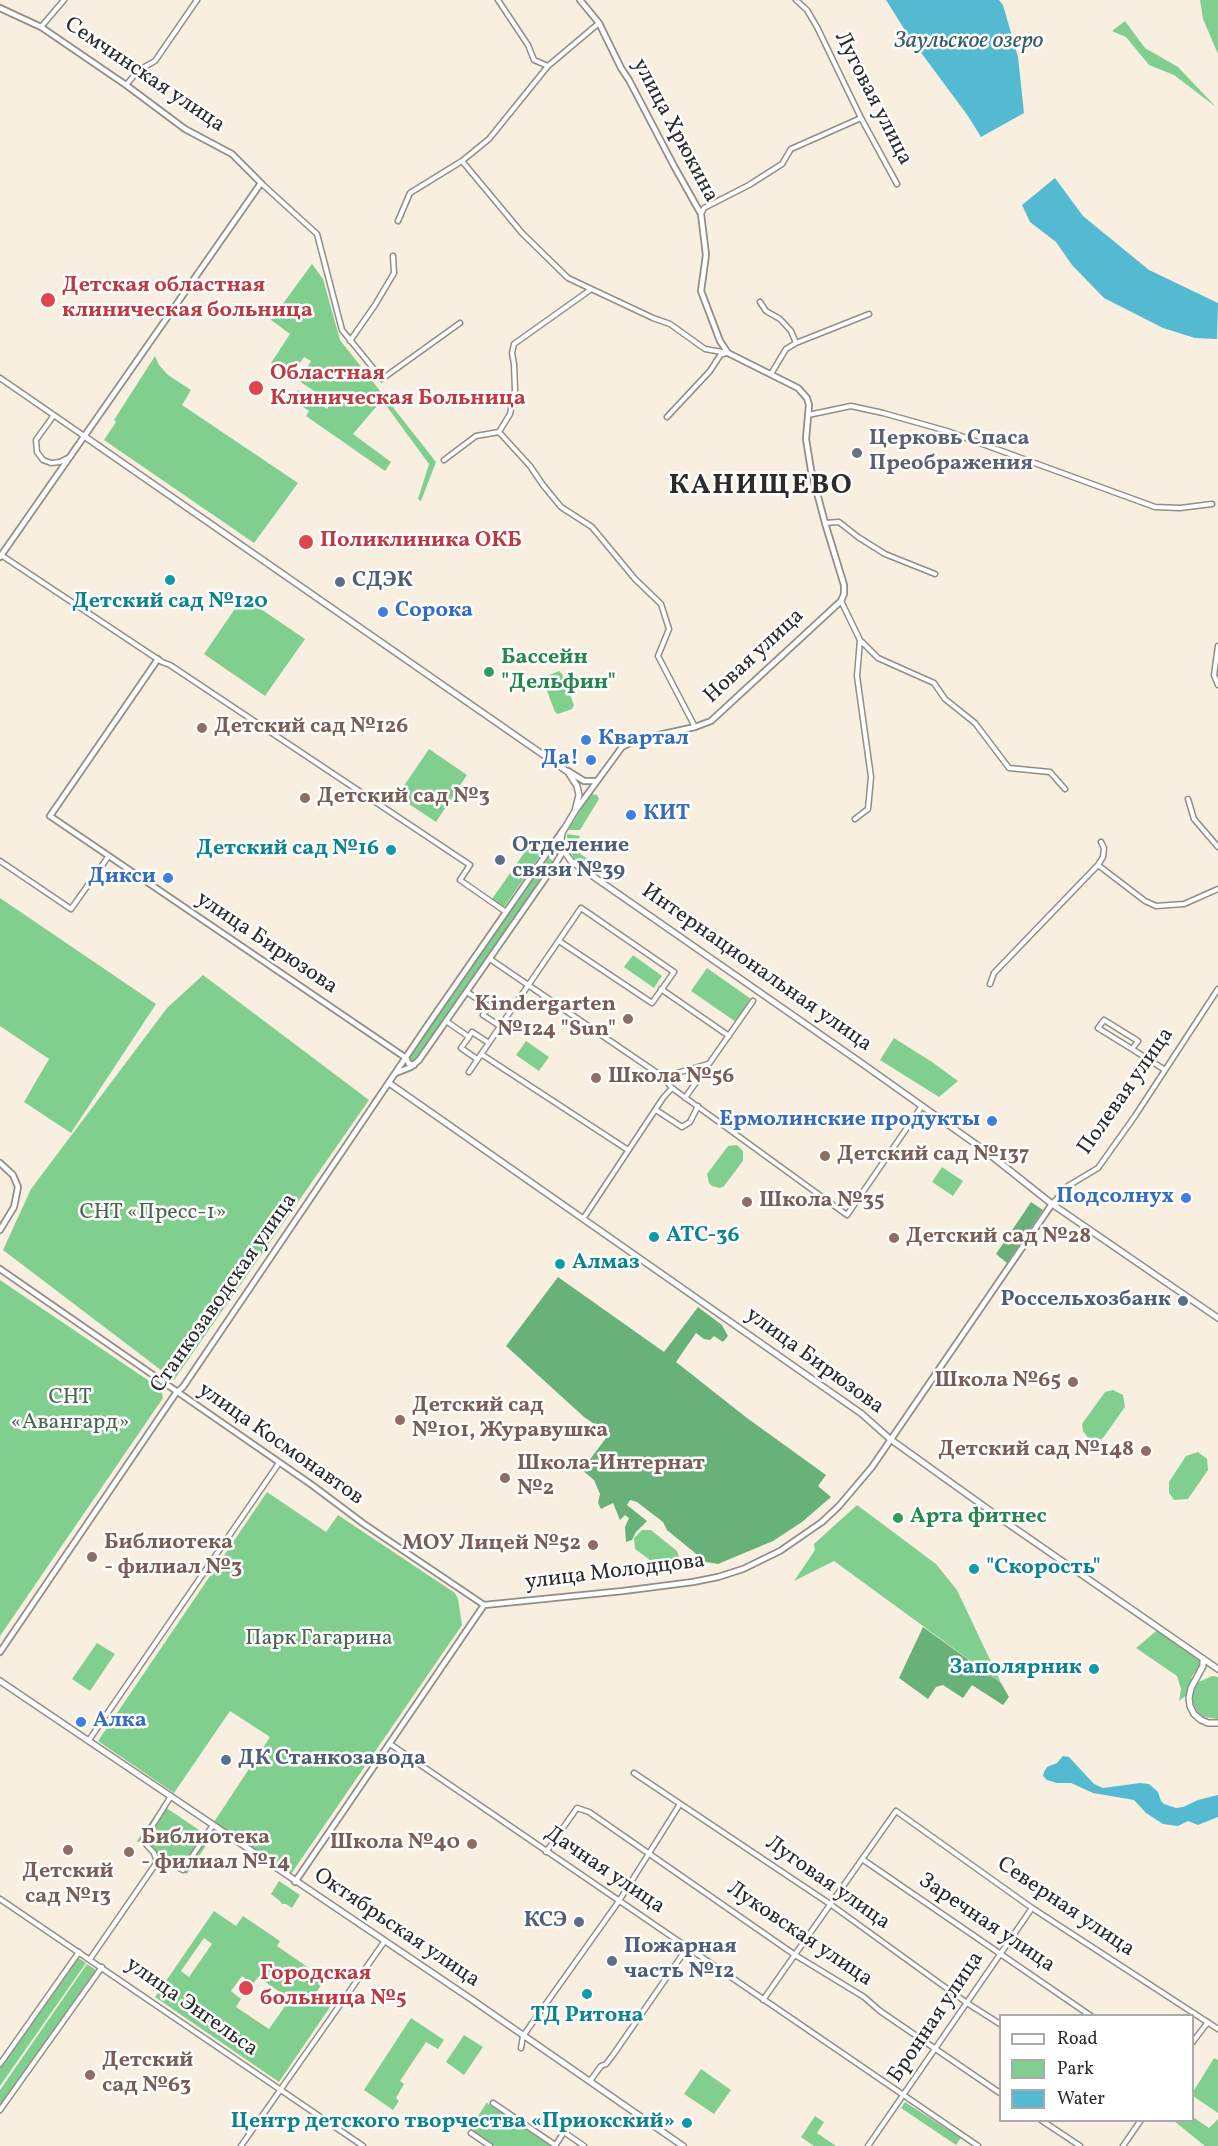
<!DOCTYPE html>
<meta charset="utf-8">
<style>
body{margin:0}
#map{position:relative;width:1218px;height:2146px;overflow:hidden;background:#f9efe0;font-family:Vollkorn,serif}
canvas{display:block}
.legend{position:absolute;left:999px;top:2014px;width:195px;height:108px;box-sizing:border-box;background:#fff;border:2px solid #aaa;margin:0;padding:8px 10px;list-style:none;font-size:18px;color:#2b2b2b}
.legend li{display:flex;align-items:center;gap:12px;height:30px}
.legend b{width:30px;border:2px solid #aaa}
</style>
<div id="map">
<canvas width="1218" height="2146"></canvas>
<ul class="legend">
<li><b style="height:8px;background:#fff"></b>Road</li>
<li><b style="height:16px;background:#80cf8f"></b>Park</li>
<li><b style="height:16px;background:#54bad2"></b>Water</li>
</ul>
</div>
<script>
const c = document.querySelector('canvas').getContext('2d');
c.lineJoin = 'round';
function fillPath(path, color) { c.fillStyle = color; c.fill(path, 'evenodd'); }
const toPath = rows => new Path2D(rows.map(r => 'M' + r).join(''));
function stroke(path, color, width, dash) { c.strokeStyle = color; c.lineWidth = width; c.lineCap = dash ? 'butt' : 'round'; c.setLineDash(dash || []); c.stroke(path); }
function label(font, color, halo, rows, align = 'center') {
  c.font = font + ' Vollkorn,serif'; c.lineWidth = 5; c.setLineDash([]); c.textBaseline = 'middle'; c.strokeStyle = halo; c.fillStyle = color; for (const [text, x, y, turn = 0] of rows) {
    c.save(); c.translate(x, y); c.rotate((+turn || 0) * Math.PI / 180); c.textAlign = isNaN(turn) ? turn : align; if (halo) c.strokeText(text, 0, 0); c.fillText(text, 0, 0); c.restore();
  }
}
fillPath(toPath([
 [1200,0,1218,0,1218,54,1203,19],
 [1125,21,1145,48,1178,67,1216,107,1174,75,1149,65,1126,37,1112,31],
 [312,264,323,279,340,340,436,462,421,501,418,499,429,464,382,400,353,434,391,462,385,471,306,416,309,411,291,399,298,390,327,409,331,402,299,381,311,361,304,357,291,376,271,363,290,334,271,320],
 [155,356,159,365,168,375,191,390,182,405,298,483,254,543,104,440,116,422,114,420],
 [243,597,305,639,265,696,204,654],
 [559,671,562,674,574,705,572,709,558,714,555,712,542,678],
 [429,749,467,775,436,822,397,796],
 [591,794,597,795,599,799,580,830,568,830],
 [567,834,580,836,573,849,604,870,595,873,574,858,568,848],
 [529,846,541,854,504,907,492,899],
 [547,856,554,862,414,1063,408,1059],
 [0,898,156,1004,71,1133,24,1102,49,1059,0,1026],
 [633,955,662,976,654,988,624,967],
 [707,968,751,999,736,1022,691,991],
 [203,975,369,1100,174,1380,3,1250,31,1189,167,1008],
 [894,1038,932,1062,958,1081,939,1097,880,1060],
 [526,1041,549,1057,539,1071,516,1055],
 [737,1145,743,1151,743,1161,724,1186,720,1188,712,1186,709,1183,707,1174,728,1146],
 [942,1167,963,1181,953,1196,932,1182],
 [0,1280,161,1389,163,1398,0,1636],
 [1113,1390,1123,1395,1125,1407,1103,1438,1095,1442,1088,1438,1083,1431,1082,1424,1105,1392],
 [1198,1452,1207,1459,1208,1470,1188,1499,1174,1500,1169,1493,1169,1482,1186,1456],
 [267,1492,326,1532,338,1515,455,1593,458,1599,462,1625,291,1874,214,1822,270,1737,230,1711,174,1793,98,1741],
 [857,1505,936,1564,957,1590,1001,1683,834,1561,794,1581,815,1550,814,1544],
 [642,1530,651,1530,677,1551,680,1559,677,1566,671,1569,662,1569,635,1549,634,1538],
 [1161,1627,1201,1654,1203,1659,1202,1663,1192,1676,1188,1694,1179,1701,1181,1689,1177,1676,1136,1648],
 [97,1643,115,1654,90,1691,72,1679],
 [1212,1676,1218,1677,1218,1719,1204,1717,1198,1713,1192,1701,1195,1687,1199,1682],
 [162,1805,211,1838,187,1874,137,1841],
 [279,1881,300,1895,292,1908,286,1904,282,1904,280,1901,271,1894],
 [214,1911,236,1926,243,1916,280,1941,277,1946,325,1979,316,1993,332,2004,279,2082,155,1997],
 [204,1938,212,1944,189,1977,181,1971],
 [242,1976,253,1984,258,1977,290,1999,269,2029,236,2007,241,1999,231,1991],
 [77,1957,86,1963,0,2086,0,2067],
 [87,1964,96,1970,0,2107,0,2090],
 [411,2018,444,2040,438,2049,426,2042,400,2081,404,2084,396,2098,399,2101,393,2110,364,2090],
 [464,2035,483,2047,464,2075,446,2062],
 [1214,2058,1218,2060,1218,2113,1193,2096,1193,2092],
 [701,2069,731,2090,714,2114,684,2094],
 [487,2102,487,2103,552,2146,495,2146,470,2129],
 [905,2102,961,2138,956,2145,901,2108],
 [815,2116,824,2122,817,2133,836,2146,814,2146,801,2137],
 [1193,2117,1209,2128,1218,2119,1218,2146,1205,2146,1174,2121,1192,2120]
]), '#80cf8f');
fillPath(toPath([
 [1031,1202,1043,1210,1007,1263,996,1254],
 [558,1277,664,1352,698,1307,722,1325,728,1336,723,1342,714,1336,710,1340,704,1339,696,1333,676,1362,747,1418,826,1475,818,1486,831,1497,802,1522,773,1541,718,1564,706,1562,667,1530,663,1522,637,1502,630,1500,627,1505,647,1521,636,1532,632,1540,626,1542,625,1527,629,1518,625,1515,620,1520,613,1503,601,1509,598,1503,600,1494,594,1480,582,1470,609,1434,584,1417,506,1346],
 [923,1627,1001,1683,1009,1697,1003,1705,972,1685,963,1698,943,1685,936,1687,928,1699,899,1678]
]), '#68b27a');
fillPath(toPath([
 [886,0,999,0,1003,5,1018,57,1024,113,981,137,968,116,908,35],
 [1055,178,1083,216,1149,270,1218,303,1217,339,1195,338,1163,328,1104,298,1072,265,1056,242,1030,222,1022,205],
 [1063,1756,1069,1757,1094,1784,1103,1788,1140,1783,1149,1784,1158,1792,1161,1801,1164,1804,1176,1808,1183,1807,1198,1800,1218,1795,1218,1817,1198,1825,1188,1821,1178,1826,1163,1824,1146,1813,1134,1800,1093,1793,1071,1783,1057,1783,1047,1780,1043,1776,1044,1772,1047,1767,1057,1763]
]), '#54bad2');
const minor = toPath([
 [498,0,528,45,534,60,548,66],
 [796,0,807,10,817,27,861,118,897,184],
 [41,27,64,0],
 [126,85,139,70,155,61,197,0],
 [462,161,522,233,568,278,653,318,670,324,705,349,728,353],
 [261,183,317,234,342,330,382,379,460,323],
 [701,214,704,208,749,185,782,164,791,149,861,118],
 [398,221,410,193,462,161,489,139,548,66,599,23],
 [760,302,766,311,780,319,791,331,796,343],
 [350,341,375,305,394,273,393,256],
 [771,374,786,349,796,343,869,314],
 [0,378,84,436],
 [54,415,36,440,37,452,43,460,51,463,60,462,68,458],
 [808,415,851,406,883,413,947,431,1155,507,1180,508,1212,504],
 [667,417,710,371,721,354,724,354],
 [499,432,530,466,543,485,561,507,592,527,635,579,661,604,669,629,658,656,695,727],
 [444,460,476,436,499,432,510,414,515,390,514,364,512,353,514,344,590,290],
 [825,523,839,522,858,537,885,554,935,574],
 [1,555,162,662,170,665,470,865,460,880,506,912],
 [841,601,860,640,857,676,871,777,868,809,855,819],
 [860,640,878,658,934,683,945,699,975,723,1009,768,1050,772,1065,789],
 [1218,646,1214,675,1218,685],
 [1188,799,1194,819,1218,847],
 [0,861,71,909,108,857],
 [1098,865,1145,901,1156,906,1184,904,1218,889],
 [490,959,663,1077,672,1088,847,1215,922,1106],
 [990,984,994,973,1098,865,1103,857,1104,848,1101,842],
 [661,989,729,1036],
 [467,992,489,1007,483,1015,500,1026],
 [489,1007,494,999,511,1010],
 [446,1021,469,1037,461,1048,477,1059],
 [469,1037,472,1032,489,1043],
 [1132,1049,1138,1041,1104,1020,1098,1028,1132,1049,1165,1070],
 [481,1054,628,1150],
 [469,1072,581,908,674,972,652,1003,559,941],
 [663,1077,708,1064],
 [685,1098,753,1001],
 [656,1110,682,1127,690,1122,698,1106],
 [1052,1204,1068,1186,1098,1168,1135,1116,1218,989],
 [583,1219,663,1098,672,1088],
 [89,1740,279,1463],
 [390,1744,978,2146],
 [634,1773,830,1904,967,2003,1000,2024],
 [171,1796,143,1841,154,1853,157,1862,167,1861,183,1870,213,1825],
 [546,1852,577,1808,589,1812,795,1955,864,1997,880,2011,1000,2093],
 [862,1859,1091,2016],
 [0,1899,363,2146],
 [90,1959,157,1862],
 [763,2000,896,1811,1032,1908,1218,2029],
 [1192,2043,1208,2022],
 [521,2048,523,2036,619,1901,680,1804],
 [0,2064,79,1952],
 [590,2081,601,2066,606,2064,613,2055,687,1948],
 [493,2103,555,2145],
 [0,2110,102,1967],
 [1041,2120,1080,2146],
 [471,2133,490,2146],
 [241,2146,384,1942],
 [555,2146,564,2132,584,2146],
 [868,2146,1032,1908],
 [1123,2146,1141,2120]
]);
const tertiary = toPath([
 [0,8,41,27,126,85,185,129,232,154,261,183,0,557],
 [158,659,50,816,406,1058,409,1064,414,1065],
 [568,771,584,781,595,781],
 [576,810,622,747,636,740,695,727,711,721,841,601,844,594,844,585,825,523,811,470,806,439,809,405,807,398,798,388,728,353,720,341,701,291,706,255,701,214,674,166,629,80,621,68,599,23,580,0],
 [396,1073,411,1067,419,1060,556,863,562,853,562,848,557,845,552,846],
 [0,1163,13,1175,18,1187,14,1207,0,1230],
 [0,1269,312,1485,364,1524,484,1605],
 [0,1652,176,1393,183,1387,427,1026,563,830],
 [295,1882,484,1605,623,1591,693,1582,718,1577,743,1569,780,1551,822,1522,839,1506,872,1467,1052,1204]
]);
const secondary = toPath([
 [84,436,568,772,577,786,579,795,575,811,562,833,561,840,562,848,571,861,860,1062,984,1150,1052,1204,1218,1318],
 [389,1083,862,1414,890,1439,1010,1525,1218,1669],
 [1203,1659,1203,1666,1191,1688,1189,1698,1190,1706,1194,1714,1201,1720,1208,1723,1218,1723],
 [0,1681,471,1999,683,2146]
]);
stroke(minor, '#928d86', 7);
stroke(tertiary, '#928d86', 8);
stroke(secondary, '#928d86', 8);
stroke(minor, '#fff', 4);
stroke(tertiary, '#fff', 4.5);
stroke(secondary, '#fff', 5);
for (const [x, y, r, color] of [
 [48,300,8,"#e0444e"],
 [256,388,8,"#e0444e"],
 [857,453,6,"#6b7280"],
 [306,542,8,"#e0444e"],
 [170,580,6,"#0f9aa8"],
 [340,582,6,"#5c6f8a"],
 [383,612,6,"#3f7fe0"],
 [489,672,6,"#2e9e5b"],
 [202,728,6,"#8d6e63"],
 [586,740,6,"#3f7fe0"],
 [591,760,6,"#3f7fe0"],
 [305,798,6,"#8d6e63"],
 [631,815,6,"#3f7fe0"],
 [391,850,6,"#0f9aa8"],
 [500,860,6,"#5c6f8a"],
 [168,878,6,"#3f7fe0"],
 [628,1019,6,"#8d6e63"],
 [596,1078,6,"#8d6e63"],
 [992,1121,6,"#3f7fe0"],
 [825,1156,6,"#8d6e63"],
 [1186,1198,6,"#3f7fe0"],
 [747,1202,6,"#8d6e63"],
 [654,1237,6,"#0f9aa8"],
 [894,1238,6,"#8d6e63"],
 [560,1264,6,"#0f9aa8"],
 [1183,1301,6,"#5c6f8a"],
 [1073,1382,6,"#8d6e63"],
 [400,1420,6,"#8d6e63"],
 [1146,1451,6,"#8d6e63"],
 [505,1478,6,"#8d6e63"],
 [898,1518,6,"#2e9e5b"],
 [593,1545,6,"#8d6e63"],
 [92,1557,6,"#8d6e63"],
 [974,1569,6,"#0f9aa8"],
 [1094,1669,6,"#0f9aa8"],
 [81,1722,6,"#3f7fe0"],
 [226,1760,6,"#5c6f8a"],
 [472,1844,6,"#8d6e63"],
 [68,1850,6,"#8d6e63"],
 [129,1852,6,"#8d6e63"],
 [579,1922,6,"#5c6f8a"],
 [612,1961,6,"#5c6f8a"],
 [246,1988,8,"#e0444e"],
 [587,1994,6,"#0f9aa8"],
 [90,2075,6,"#8d6e63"],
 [687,2123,6,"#0f9aa8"]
]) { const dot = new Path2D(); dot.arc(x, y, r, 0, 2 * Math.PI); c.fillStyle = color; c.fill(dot); stroke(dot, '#fff', 2); }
label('22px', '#2b2b2b', '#fff', [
 ["Семчинская улица",144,76,34],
 ["Луговая улица",872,99,63],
 ["улица Хрюкина",674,131,62],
 ["Новая улица",755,657,-43],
 ["улица Бирюзова",266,944,34],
 ["Интернациональная улица",756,969,35],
 ["Полевая улица",1127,1092,-55],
 ["Станкозаводская улица",225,1294,-55],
 ["улица Бирюзова",814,1362,36],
 ["улица Космонавтов",280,1445,35],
 ["улица Молодцова",615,1573,-7],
 ["Дачная улица",604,1871,34],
 ["Луговая улица",827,1884,35],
 ["Северная улица",1065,1908,34],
 ["Заречная улица",986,1924,34],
 ["Октябрьская улица",396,1929,34],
 ["Луковская улица",799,1935,34],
 ["улица Энгельса",191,2008,35],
 ["Бронная улица",937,2018,-56]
]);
label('bold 22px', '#be3a42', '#fff', [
 ["Детская областная",62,287],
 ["клиническая больница",62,312],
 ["Областная",270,375],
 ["Клиническая Больница",270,400],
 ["Поликлиника ОКБ",320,542],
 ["Городская",260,1975],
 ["больница №5",260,2000]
], 'left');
label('bold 22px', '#5b616d', '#fff', [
 ["Церковь Спаса",869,440],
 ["Преображения",869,465]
], 'left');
label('bold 22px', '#4e5e75', '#fff', [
 ["СДЭК",352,582],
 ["Отделение",512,847],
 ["связи №39",512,872],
 ["Россельхозбанк",1171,1301,"right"],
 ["ДК Станкозавода",238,1760],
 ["КСЭ",567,1922,"right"],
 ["Пожарная",624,1948],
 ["часть №12",624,1973]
], 'left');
label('bold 22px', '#0d838f', '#fff', [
 ["Детский сад №120",170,603,"center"],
 ["Детский сад №16",379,850],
 ["АТС-36",666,1237,"left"],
 ["Алмаз",572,1264,"left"],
 ["\"Скорость\"",986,1569,"left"],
 ["Заполярник",1082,1669],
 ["ТД Ритона",587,2017,"center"],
 ["Центр детского творчества «Приокский»",675,2123]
], 'right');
label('bold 22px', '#366cbe', '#fff', [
 ["Сорока",395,612],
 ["Квартал",598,740],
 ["Да!",579,760,"right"],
 ["КИТ",643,815],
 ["Дикси",156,878,"right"],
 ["Ермолинские продукты",980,1121,"right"],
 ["Подсолнух",1174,1198,"right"],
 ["Алка",93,1722]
], 'left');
label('bold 22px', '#27864d', '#fff', [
 ["Бассейн",501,659],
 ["\"Дельфин\"",501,684],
 ["Арта фитнес",910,1518]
], 'left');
label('bold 22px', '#785e54', '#fff', [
 ["Детский сад №126",214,728],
 ["Детский сад №3",317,798],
 ["Kindergarten",616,1006,"right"],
 ["№124 \"Sun\"",616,1031,"right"],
 ["Школа №56",608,1078],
 ["Детский сад №137",837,1156],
 ["Школа №35",759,1202],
 ["Детский сад №28",906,1238],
 ["Школа №65",1061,1382,"right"],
 ["Детский сад",412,1407],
 ["№101, Журавушка",412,1432],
 ["Детский сад №148",1134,1451,"right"],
 ["Школа-Интернат",517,1465],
 ["№2",517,1490],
 ["Библиотека",104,1544],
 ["- филиал №3",104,1569],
 ["МОУ Лицей №52",581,1545,"right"],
 ["Библиотека",141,1839],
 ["- филиал №14",141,1864],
 ["Школа №40",460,1844,"right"],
 ["Детский",68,1873,"center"],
 ["сад №13",68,1898,"center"],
 ["Детский",102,2062],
 ["сад №63",102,2087]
], 'left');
label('22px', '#49644e', '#fff', [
 ["СНТ «Пресс-1»",153,1214],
 ["СНТ",70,1399],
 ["«Авангард»",70,1424],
 ["Парк Гагарина",319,1640]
]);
label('italic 24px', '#395d65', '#fff', [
 ["Заульское озеро",969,43]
]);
c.letterSpacing = '1.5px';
label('bold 28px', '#2b2b2b', '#fff', [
 ["КАНИЩЕВО",761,488]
]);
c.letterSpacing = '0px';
</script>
